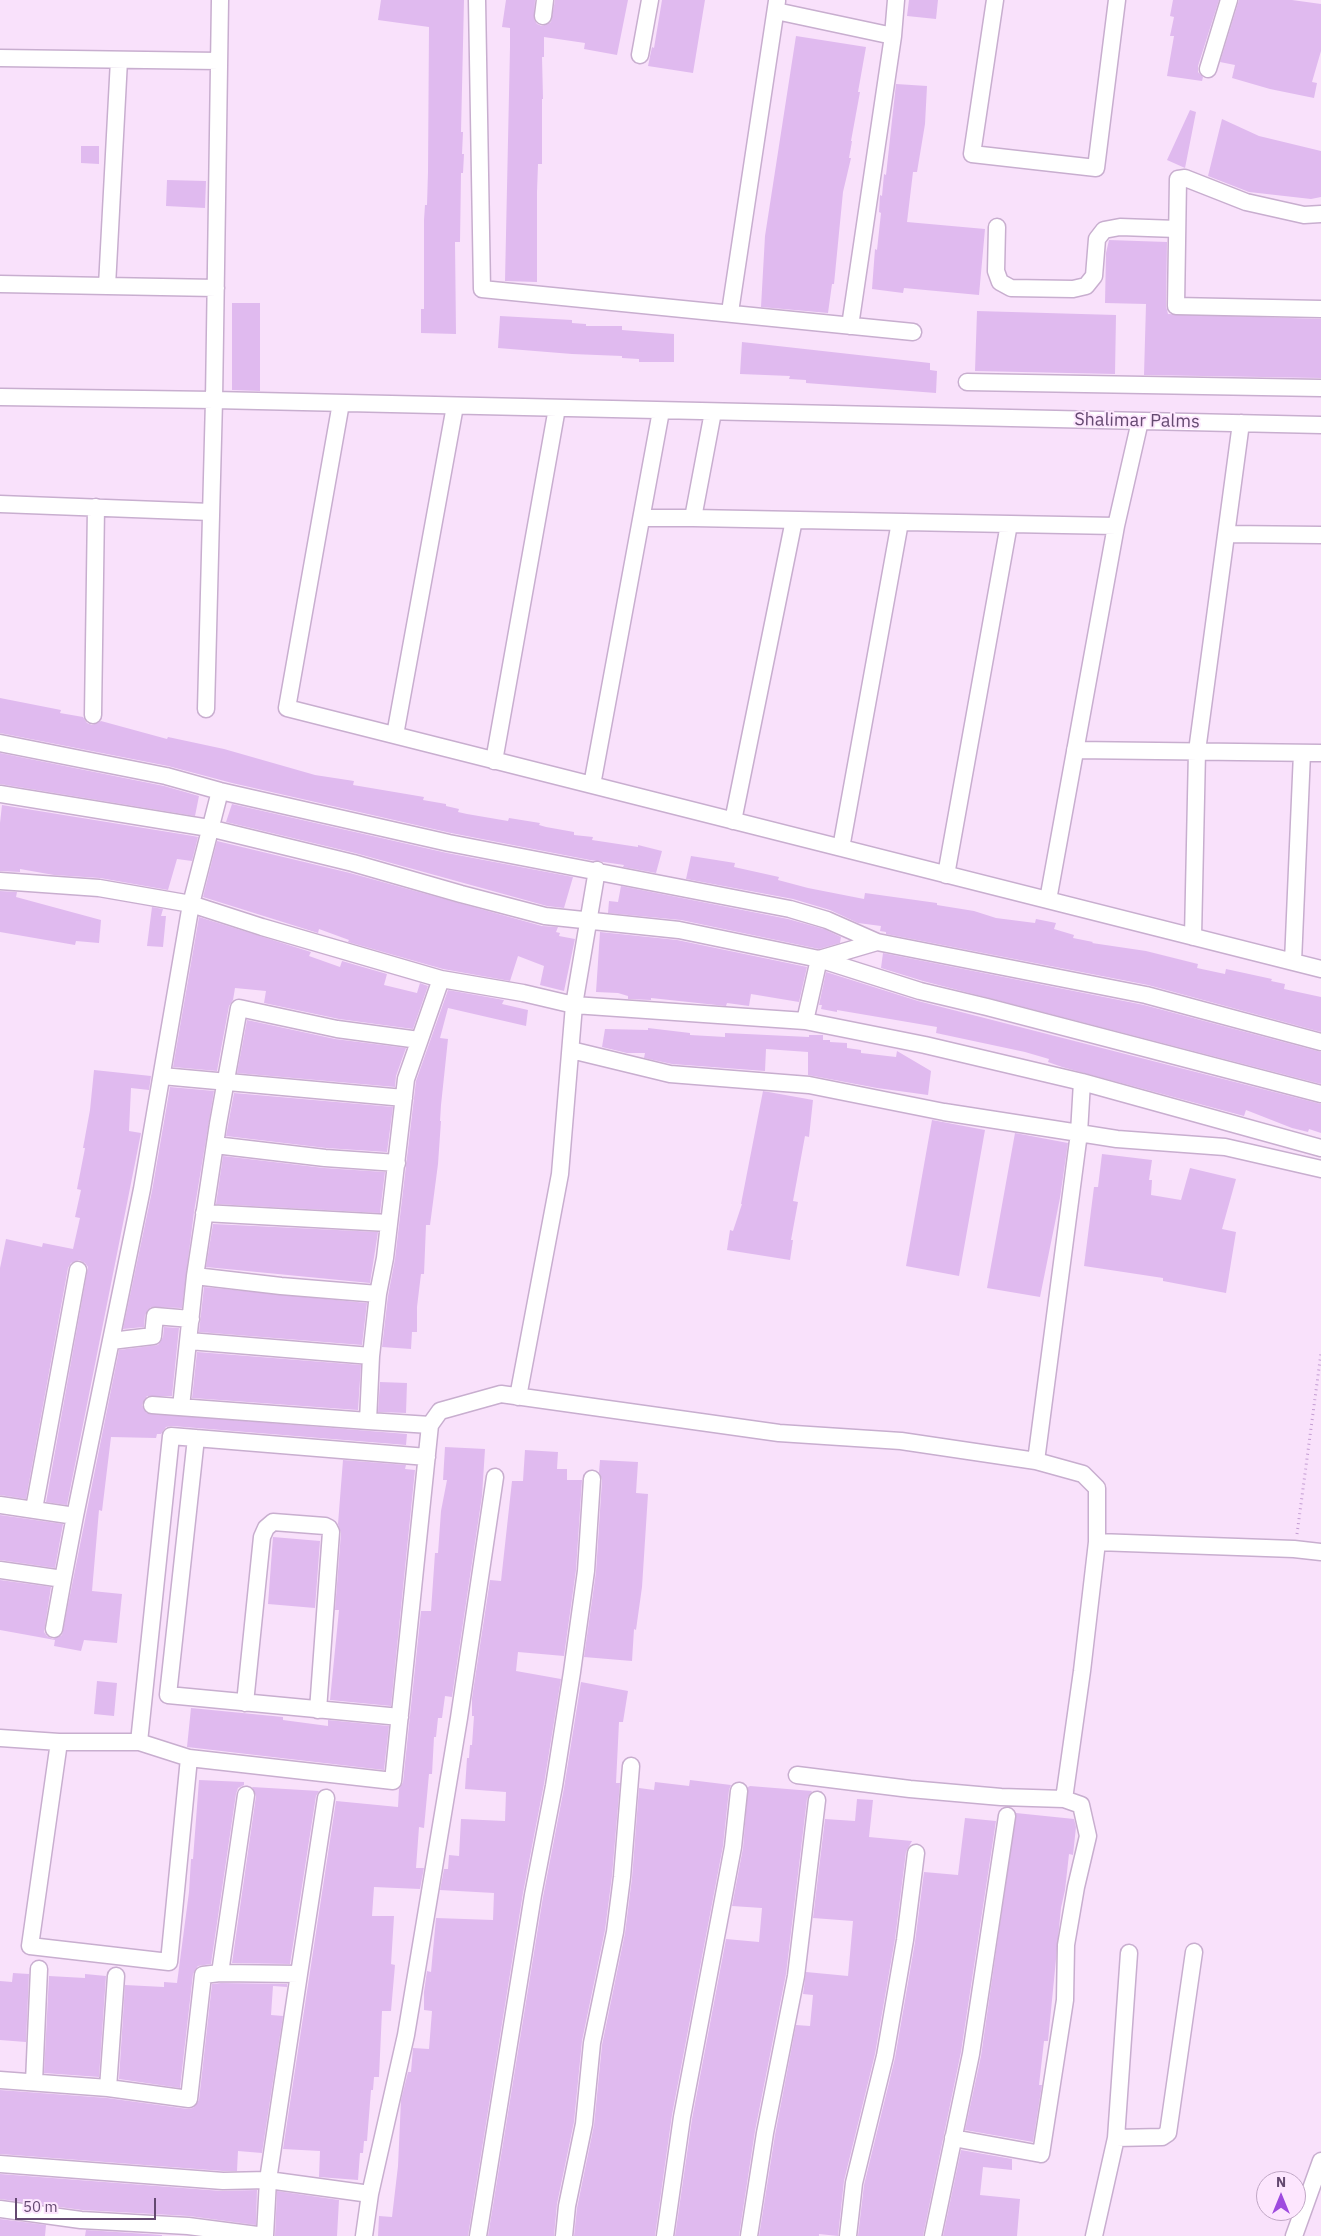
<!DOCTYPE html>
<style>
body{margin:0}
#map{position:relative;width:1321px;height:2236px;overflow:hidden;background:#f9e1fb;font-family:"IBM Plex Sans",sans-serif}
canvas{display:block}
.north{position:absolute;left:1256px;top:2171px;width:50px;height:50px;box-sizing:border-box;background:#fde6fe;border:1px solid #c0a7c5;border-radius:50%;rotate:0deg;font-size:14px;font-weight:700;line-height:20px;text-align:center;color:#644970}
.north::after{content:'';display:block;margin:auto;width:18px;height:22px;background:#9e4bdf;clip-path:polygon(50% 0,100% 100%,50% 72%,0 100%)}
.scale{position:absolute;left:15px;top:2198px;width:141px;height:22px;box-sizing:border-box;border:2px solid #644970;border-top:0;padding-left:6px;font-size:15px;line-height:18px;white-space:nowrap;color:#644970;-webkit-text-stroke:4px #fde6fe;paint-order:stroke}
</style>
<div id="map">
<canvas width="1321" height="2236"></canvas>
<div class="north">N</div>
<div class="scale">50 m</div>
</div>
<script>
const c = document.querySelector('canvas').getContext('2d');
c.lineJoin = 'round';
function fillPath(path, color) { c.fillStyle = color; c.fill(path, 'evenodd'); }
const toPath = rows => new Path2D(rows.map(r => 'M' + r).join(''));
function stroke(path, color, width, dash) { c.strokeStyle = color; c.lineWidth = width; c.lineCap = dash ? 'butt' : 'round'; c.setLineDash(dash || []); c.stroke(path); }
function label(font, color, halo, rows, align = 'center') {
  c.font = font + ' "IBM Plex Sans",sans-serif'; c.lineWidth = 4; c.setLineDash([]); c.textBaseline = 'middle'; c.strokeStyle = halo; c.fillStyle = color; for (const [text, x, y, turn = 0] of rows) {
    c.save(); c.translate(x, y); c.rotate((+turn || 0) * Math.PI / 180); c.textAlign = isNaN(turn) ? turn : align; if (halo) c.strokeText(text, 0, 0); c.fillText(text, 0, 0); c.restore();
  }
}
fillPath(toPath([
 [381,0,464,0,461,132,463,132,462,154,464,154,463,173,461,173,460,242,455,242,456,334,421,333,421,309,424,309,424,220,425,205,427,205,428,172,429,27,378,20],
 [506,0,535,0,534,19,537,24,542,26,551,22,555,0,628,0,617,55,584,49,585,43,544,37,544,57,542,57,543,99,542,99,542,164,538,164,537,192,537,282,505,281,510,47,510,28,502,27],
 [662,0,705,0,693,73,648,66,652,47,654,48],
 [909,0,938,0,936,19,907,16],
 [1173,0,1219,0,1198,66,1198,72,1203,77,1202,81,1167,76,1174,36,1170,36,1174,17,1170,16],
 [1239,0,1292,0,1321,4,1321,51,1312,82,1317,83,1314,98,1270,89,1232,78,1235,65,1220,62],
 [796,36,866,47,858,92,860,92,851,141,852,141,849,158,851,158,843,192,834,284,832,284,828,313,761,307,765,236],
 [896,84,927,86,925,124,917,172,913,172,907,222,985,229,979,295,904,288,903,293,872,289,875,249,877,250,881,213,879,212,880,195,882,196,884,174,886,175],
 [1190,110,1196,112,1185,168,1167,160],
 [1222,119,1259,136,1321,151,1321,197,1311,199,1249,192,1208,176],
 [81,146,99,146,99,164,81,163],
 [167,180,206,181,205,208,166,206],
 [1109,240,1167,242,1166,306,1168,314,1321,319,1321,378,1144,375,1146,304,1105,303,1106,253],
 [232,303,260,303,260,391,232,390],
 [977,311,1116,315,1115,374,975,371],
 [500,316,572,320,572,323,586,324,586,326,622,326,622,330,674,334,674,362,639,362,639,359,622,358,622,356,572,354,498,348],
 [742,342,930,363,930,370,937,371,936,393,806,383,806,380,789,379,790,376,740,374],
 [0,698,61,710,60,713,83,717,87,723,92,725,101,721,167,739,168,737,224,749,315,775,354,781,353,785,424,797,423,800,446,804,446,806,459,809,458,812,467,814,508,821,509,818,540,823,539,825,546,827,574,832,574,835,593,837,592,840,638,847,638,845,662,851,656,873,623,867,624,865,590,860,451,833,232,783,168,766,0,733],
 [0,753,164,786,199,796,195,816,0,784],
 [232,804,447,853,573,877,564,908,547,906,355,853,226,822],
 [2,805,193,836,198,837,192,861,177,859,168,890,100,878,54,875,20,869,20,872,0,871,0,823],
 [217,841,350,873,542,926,558,927,556,932,560,933,559,936,575,939,564,991,540,985,544,966,518,956,510,981,443,969,348,942,349,940,319,929,318,933,203,897],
 [691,856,735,863,734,867,779,877,778,880,808,888,864,899,865,893,937,903,937,905,974,911,996,918,1035,923,1036,919,1056,923,1054,929,1074,935,1073,938,1093,942,1092,943,1146,951,1198,964,1197,968,1225,974,1226,969,1272,979,1271,981,1285,984,1284,989,1321,997,1321,1032,1148,985,886,934,886,932,880,931,881,926,858,923,830,910,793,899,686,879],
 [621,886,788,919,824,929,841,937,840,943,819,949,681,920,608,913,609,901,618,902],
 [0,891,17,892,16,897,101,920,99,943,76,941,75,945,0,932],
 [152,907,163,909,161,916,166,916,163,947,147,946],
 [199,917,311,952,309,956,340,967,342,961,387,974,384,985,417,993,420,983,428,986,413,1029,339,1019,264,1003,266,991,235,988,233,1000,229,1006,217,1071,173,1067],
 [600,932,677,940,807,967,799,1002,751,994,749,1006,727,1003,726,1006,651,998,651,1000,628,999,628,996,618,993,596,992],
 [883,953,1144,1005,1321,1052,1321,1084,923,981,881,968],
 [826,972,918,1001,1321,1104,1321,1133,1309,1129,1308,1132,1292,1128,1246,1110,1244,1116,1062,1067,1048,1062,1049,1059,1025,1052,936,1033,937,1027,837,1010,837,1012,821,1009,822,1005,819,1005],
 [448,990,504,1000,502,1004,528,1010,526,1026,448,1008,440,1038,448,1039,441,1105,440,1121,441,1121,438,1164,430,1225,426,1225,424,1274,421,1274,417,1307,417,1332,412,1332,411,1349,382,1347,388,1296,395,1259,416,1081],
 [247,1020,335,1039,406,1048,396,1076,395,1087,237,1073],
 [648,1028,690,1033,690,1035,725,1037,725,1033,809,1037,809,1035,823,1035,823,1040,830,1040,830,1042,847,1043,847,1048,861,1050,861,1053,896,1057,897,1051,931,1071,928,1095,877,1088,808,1075,808,1052,766,1049,765,1071,672,1064,644,1058,645,1053,627,1053,602,1047,605,1029,648,1030],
 [94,1070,151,1076,149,1090,131,1088,129,1131,141,1133,67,1505,46,1502,88,1267,85,1263,79,1260,71,1263,68,1268,26,1499,0,1495,0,1268,6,1239,42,1247,43,1243,73,1249,80,1218,75,1217,81,1190,77,1189,85,1148,83,1148,90,1110],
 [170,1087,214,1091,194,1212,182,1308,151,1307,145,1315,144,1327,123,1329,152,1191],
 [763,1091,813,1100,809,1137,805,1136,793,1201,798,1202,791,1240,793,1240,790,1260,727,1250,730,1230,733,1231,742,1204,741,1204],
 [234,1093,393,1107,387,1152,326,1148,226,1136],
 [932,1120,985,1130,959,1276,906,1266],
 [1015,1133,1068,1143,1060,1198,1040,1297,987,1288],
 [1102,1154,1152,1160,1149,1180,1152,1180,1151,1195,1181,1200,1190,1168,1236,1179,1222,1229,1236,1232,1226,1293,1163,1281,1163,1278,1084,1266,1094,1187,1098,1187],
 [223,1156,324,1168,385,1172,380,1213,216,1204],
 [213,1224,378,1232,370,1283,206,1267],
 [204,1287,367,1303,362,1345,199,1332],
 [164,1327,179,1328,172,1396,147,1396,142,1405,147,1413,407,1434,406,1445,172,1426,166,1427,161,1434,157,1434,156,1438,111,1437,102,1511,99,1510,92,1591,122,1594,117,1643,84,1640,81,1651,54,1646,55,1640,0,1630,0,1580,51,1587,44,1632,47,1636,53,1639,62,1635,119,1350,158,1345,163,1337],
 [197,1352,361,1365,358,1410,192,1398],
 [380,1382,407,1383,406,1413,378,1412],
 [445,1447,485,1449,482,1496,452,1697,445,1696,442,1718,438,1718,436,1737,434,1737,432,1774,429,1774,424,1828,419,1827,416,1868,424,1868,420,1889,374,1887,372,1916,394,1916,391,1964,395,1965,391,2011,382,2011,379,2077,374,2077,373,2090,371,2090,367,2141,364,2141,363,2153,360,2153,358,2180,319,2177,320,2151,283,2149,336,1801,398,1807,399,1789,403,1782,421,1611,431,1611,435,1553,438,1553,441,1511,447,1480,443,1480],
 [525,1450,558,1452,557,1469,567,1469,567,1480,582,1480,576,1570,564,1656,518,1652,516,1671,561,1679,544,1784,523,1893,468,2236,378,2236,379,2216,392,2217,398,2166,401,2100,408,2072,411,2072,413,2048,429,2049,432,2011,424,2010,424,1992,427,1971,431,1972,436,1918,493,1920,494,1893,440,1890,444,1869,448,1869,449,1855,459,1856,461,1819,505,1821,506,1792,465,1789,467,1758,469,1758,470,1745,472,1745,474,1716,472,1716,472,1698,490,1580,501,1581,512,1481,523,1481],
 [343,1460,406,1465,405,1469,415,1470,391,1706,330,1700,339,1610,335,1610,341,1533,338,1524],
 [600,1460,638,1462,636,1493,648,1494,642,1587,636,1630,634,1629,632,1661,584,1657,596,1572,602,1480,599,1472],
 [0,1515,63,1524,55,1568,0,1560],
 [273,1537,320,1541,315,1608,268,1604],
 [97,1681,117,1683,114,1716,94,1714],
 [581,1682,628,1691,623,1722,619,1722,616,1783,620,1783,612,1876,605,1930,582,2041,574,2122,557,2204,554,2236,488,2236,543,1897,564,1788],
 [191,1708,283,1717,283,1720,328,1726,328,1720,389,1726,384,1770,187,1747],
 [199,1780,244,1782,244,1785,238,1788,236,1794,211,1964,198,1966,193,1974,180,2088,119,2079,125,1985,164,1987,164,1982,177,1983,189,1892,191,1859,193,1859],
 [690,1780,731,1785,729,1790,723,1846,672,2115,655,2236,574,2236,577,2208,594,2125,602,2045,625,1933,632,1878,639,1788,654,1790,655,1782,689,1786],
 [750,1786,812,1791,807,1799,786,1974,755,2131,739,2236,675,2236,692,2119,726,1939,759,1942,762,1908,732,1906,743,1848,748,1787],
 [252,1787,319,1791,316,1796,290,1964,232,1963,256,1796],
 [857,1799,873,1800,869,1837,912,1841,906,1852,895,1939,875,2054,844,2181,838,2236,819,2234,819,2236,759,2236,775,2135,796,2025,810,2026,813,1995,803,1994,806,1972,848,1976,853,1921,813,1918,825,1819,855,1821],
 [1016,1813,1074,1819,1076,1827,1073,1855,1069,1854,1065,1890,1061,1908,1048,2041,1044,2041,1039,2085,1042,2085,1033,2142,965,2130,981,2056],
 [965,1818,996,1821,961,2052,923,2236,858,2236,864,2185,895,2058,915,1942,924,1872,958,1875],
 [13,1973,29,1974,26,2042,0,2040,0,1981,12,1982],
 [85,1974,106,1976,99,2077,44,2073,49,1976,85,1978],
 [221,1983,287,1984,287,1987,273,1986,271,2015,283,2016,262,2153,238,2151,237,2171,223,2171,0,2154,0,2090,107,2098,188,2109,193,2108,199,2100,212,1984],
 [961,2150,1012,2159,1012,2170,983,2167,980,2195,1020,2199,1017,2236,943,2236],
 [0,2174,222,2191,257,2190,256,2225,189,2216,82,2210,0,2199],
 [277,2191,339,2200,337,2236,275,2236],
 [0,2219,46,2225,45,2236,0,2236],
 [86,2230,162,2235,162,2236,85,2236]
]), '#e0baef');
const street = toPath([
 [477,0,482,289,913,332],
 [995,0,972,154,1096,168,1117,0],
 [776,11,893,36,850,326],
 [543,16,545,0],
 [893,36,896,0],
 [640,55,650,0],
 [0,58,219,61],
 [119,60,107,286,216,288],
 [1208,69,1229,0],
 [1321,214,1304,215,1246,202,1185,178,1178,179,1176,306,1321,309],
 [997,227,996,271,1000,282,1011,288,1073,289,1086,286,1094,276,1097,239,1104,230,1120,227,1177,229],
 [0,284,107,286],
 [730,312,777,1],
 [967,382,1321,388],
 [0,397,214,400,1321,425],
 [341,403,287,708,1321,969],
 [0,504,211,512],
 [642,518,693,518,713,412],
 [693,518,1116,526,1140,421],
 [1227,534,1321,535],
 [206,709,214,400,220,0],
 [93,715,96,507],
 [395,735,455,406],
 [0,743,166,776,220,791,449,843,790,909,827,920,877,942,1146,995,1321,1042],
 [1075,750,1321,753],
 [494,761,557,408],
 [592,785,661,411],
 [0,794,209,828,353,863,461,894,545,916,679,930,819,959,920,991,987,1007,1321,1094],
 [733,821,794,520],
 [841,848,900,522],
 [946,875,1009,524],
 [0,881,99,888,191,904,262,927,441,979,523,993,574,1005,805,1021,925,1045,1082,1082,1321,1148],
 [1048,900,1116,526],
 [1193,937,1197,751,1241,423],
 [1293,962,1302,753],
 [805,1021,819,959,877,942],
 [571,1050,670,1074,809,1085,944,1112,1079,1133,1117,1139,1225,1147,1321,1169],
 [162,1076,404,1098],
 [215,1145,325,1158,397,1163],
 [204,1213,388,1223],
 [378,1294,281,1286,195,1276,218,1124,239,1008,337,1029,419,1040],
 [111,1341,153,1336,155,1316,191,1319],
 [189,1341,371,1356,378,1294,385,1258,406,1079,441,979],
 [518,1397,560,1174,574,1005,597,870],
 [152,1405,368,1421,371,1356],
 [181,1407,195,1276],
 [368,1421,430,1425],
 [196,1438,168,1695,400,1717],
 [427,1457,171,1436,139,1742,59,1742,30,1946,169,1962,189,1758,393,1781,430,1425,440,1411,501,1394,779,1433,901,1441,1036,1461,1083,1474,1097,1488,1097,1542,1082,1671,1064,1799,1081,1805,1088,1836,1076,1887,1066,1945,1065,2000,1041,2154,953,2138],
 [1036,1461,1079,1133,1082,1082],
 [0,1505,75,1516,142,1189,191,904,220,791],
 [34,1509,78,1270],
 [1097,1542,1294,1549,1321,1552],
 [0,1570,63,1579,75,1516],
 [54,1629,63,1579],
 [245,1703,262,1537,266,1528,273,1522,325,1526,329,1528,331,1532,318,1710],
 [0,1738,59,1742],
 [139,1742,189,1758],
 [797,1775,910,1789,1001,1797,1064,1799],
 [220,1973,299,1974,326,1798],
 [0,2080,108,2088,189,2099,203,1975,220,1973,246,1795],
 [34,2082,39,1969],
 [108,2088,116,1976],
 [1116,2138,1162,2137,1168,2133,1194,1952],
 [0,2164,223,2181,268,2180,370,2194],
 [0,2209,81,2220,188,2226,265,2236,268,2180,299,1974],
 [364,2236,370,2194,406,2035,459,1718,495,1477],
 [478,2236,533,1895,554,1786,572,1672,586,1571,592,1479],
 [564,2236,567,2206,584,2124,592,2043,615,1932,622,1877,631,1766],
 [665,2236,682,2117,733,1847,739,1791],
 [749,2236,765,2133,796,1976,817,1800],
 [848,2236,854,2183,885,2056,905,1940,916,1853],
 [933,2236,971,2054,1007,1816],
 [1094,2236,1116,2138,1129,1953],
 [1294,2236,1321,2161]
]);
stroke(street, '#c8aecf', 19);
stroke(toPath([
 [1297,1534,1321,1353]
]), '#c49dd3', 3, [1, 4]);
stroke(street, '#fff', 16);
label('18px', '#644970', '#fde6fe', [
 ["Shalimar Palms",1137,421,1]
]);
</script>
